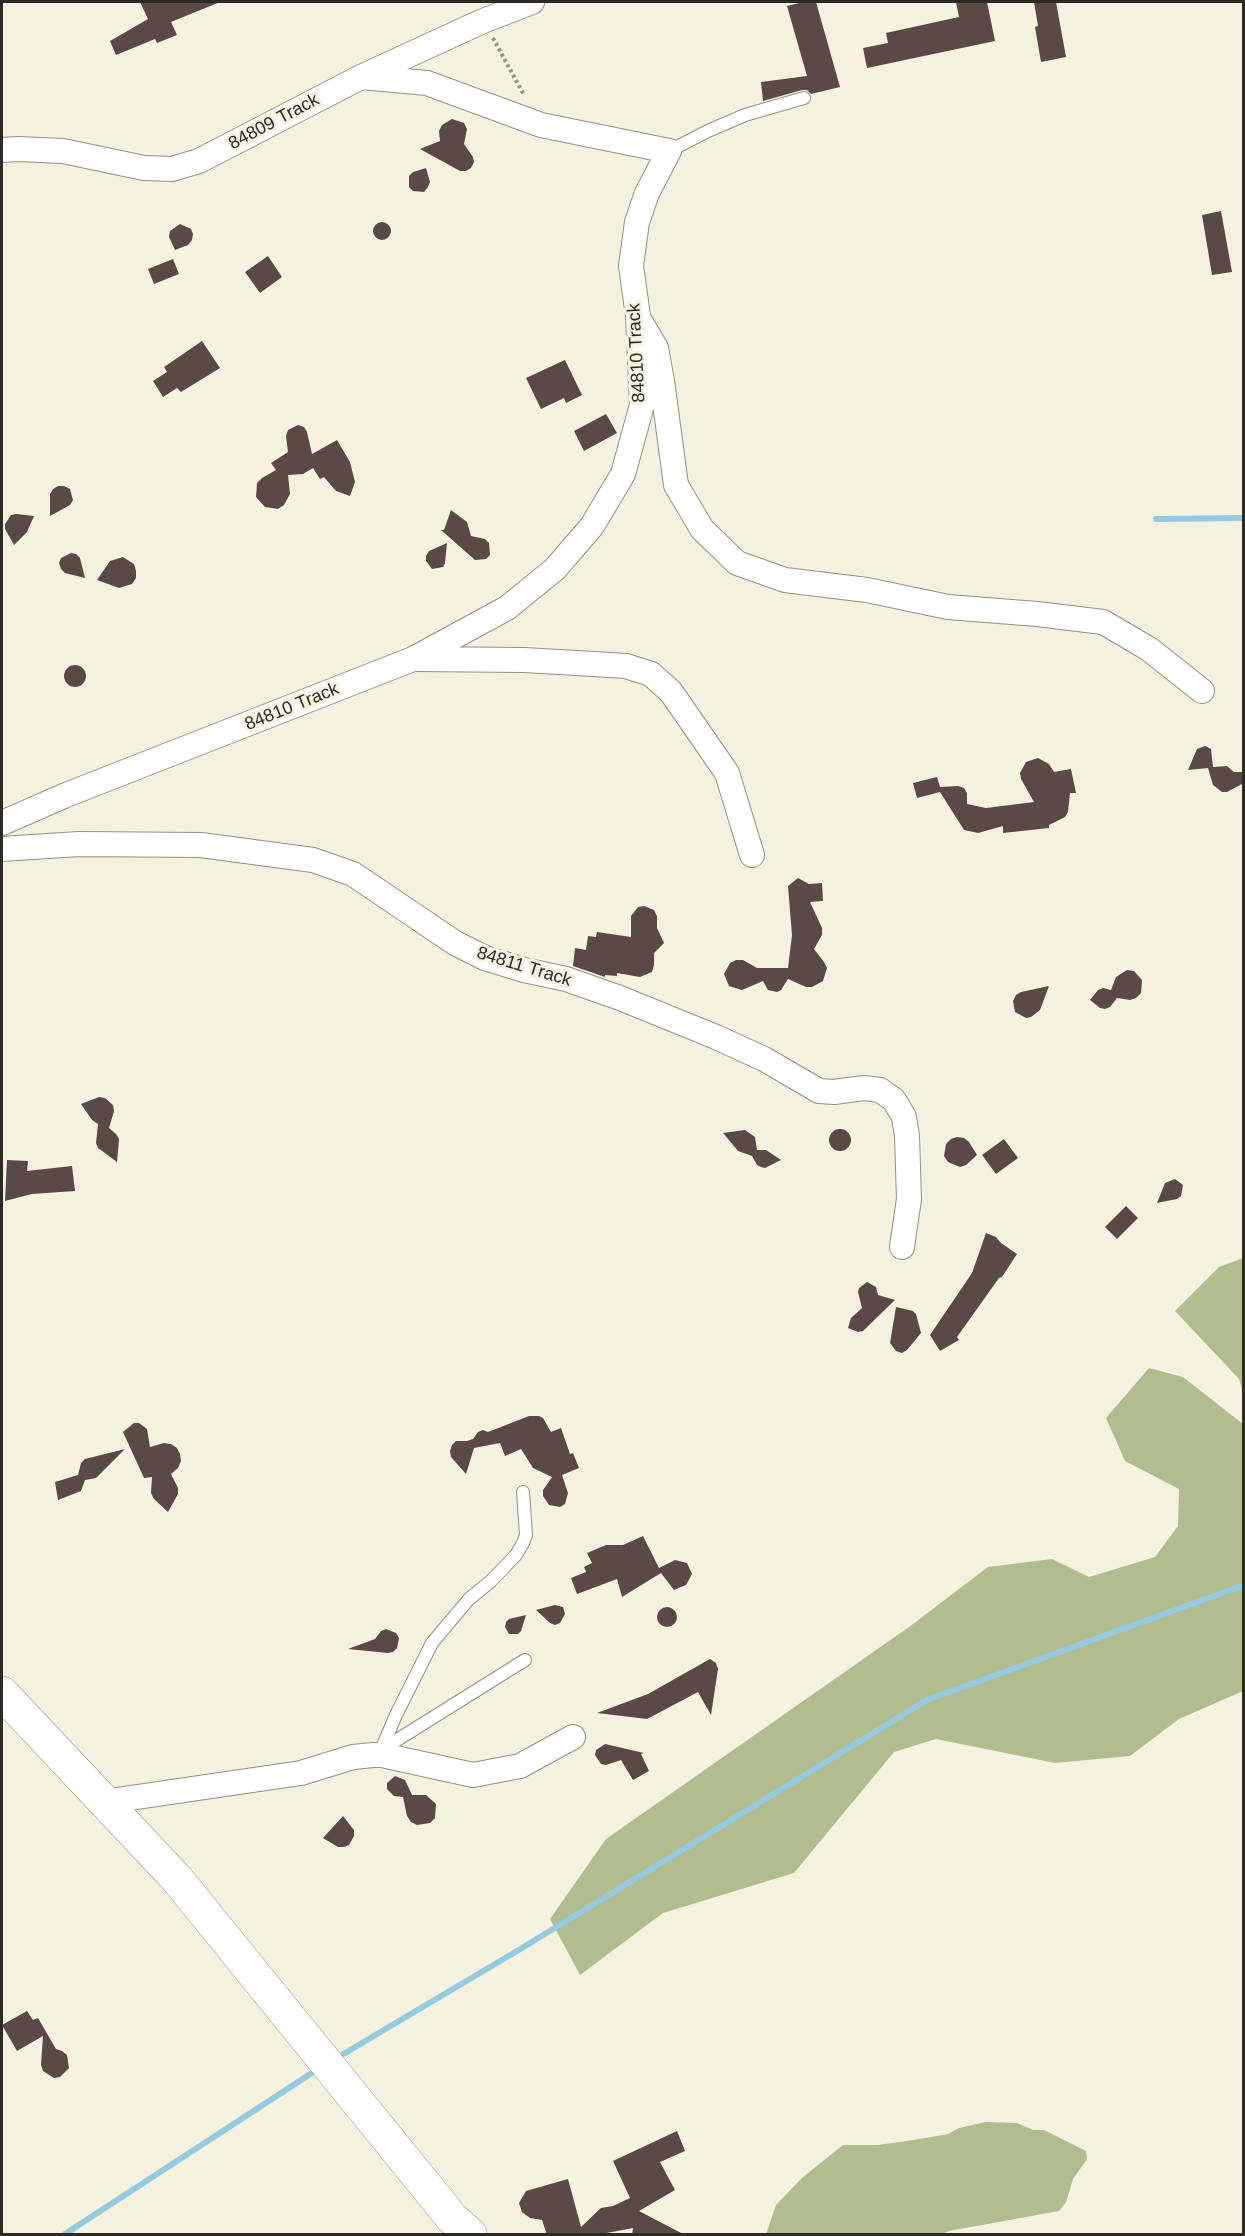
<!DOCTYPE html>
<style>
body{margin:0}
#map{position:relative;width:1245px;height:2236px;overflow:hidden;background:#f5f1df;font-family:Arial,sans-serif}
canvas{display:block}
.frame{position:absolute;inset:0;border:3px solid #2c2a23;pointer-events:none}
</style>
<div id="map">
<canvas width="1245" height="2236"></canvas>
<div class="frame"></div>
</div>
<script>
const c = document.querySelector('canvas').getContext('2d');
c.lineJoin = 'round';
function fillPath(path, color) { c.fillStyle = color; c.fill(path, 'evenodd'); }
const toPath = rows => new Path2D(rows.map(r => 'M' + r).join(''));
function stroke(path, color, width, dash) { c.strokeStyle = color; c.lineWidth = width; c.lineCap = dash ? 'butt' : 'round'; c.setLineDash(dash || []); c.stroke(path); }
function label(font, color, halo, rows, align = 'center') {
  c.font = font + ' Arial,sans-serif'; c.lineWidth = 6; c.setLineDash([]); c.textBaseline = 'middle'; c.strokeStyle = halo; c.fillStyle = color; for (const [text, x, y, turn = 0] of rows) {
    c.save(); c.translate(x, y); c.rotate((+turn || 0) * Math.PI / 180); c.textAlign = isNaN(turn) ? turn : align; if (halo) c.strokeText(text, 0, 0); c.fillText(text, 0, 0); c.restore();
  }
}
fillPath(toPath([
 [1243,1258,1244,1258,1243,1392,1239,1379,1175,1311,1219,1267],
 [1149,1368,1183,1377,1243,1424,1243,1691,1179,1719,1130,1756,1055,1763,936,1739,894,1752,794,1873,663,1913,580,1975,550,1919,606,1839,909,1627,988,1567,1052,1559,1089,1577,1155,1557,1178,1526,1179,1489,1125,1461,1106,1418],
 [986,2122,1017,2123,1033,2130,1044,2130,1086,2151,1087,2159,1073,2179,1066,2202,1059,2211,949,2231,942,2234,766,2234,776,2205,802,2178,843,2145,878,2145,914,2140,948,2134,959,2128]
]), '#b1bc8f');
stroke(toPath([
 [1156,519,1244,518],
 [335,2059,522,1948,927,1700,1244,1585],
 [65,2234,318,2069]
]), '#94cbe0', 6);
fillPath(toPath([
 [140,2,220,2,171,22,177,35,157,43,155,39,116,55,110,41,148,19],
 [803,2,816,2,840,87,811,94,807,90,802,90,763,101,761,82,807,76,787,6],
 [956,2,987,2,995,41,867,68,863,48,888,43,886,33,959,17],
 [1034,2,1056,2,1066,57,1041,62,1035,27,1038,26],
 [452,119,464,123,467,129,464,144,473,157,474,162,471,168,466,171,460,171,420,149,440,141,439,131,442,125],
 [426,168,430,182,428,187,424,192,413,191,409,187,409,176,413,172],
 [1221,211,1232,272,1212,275,1202,215],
 '373 231a9 9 0 1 1 18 0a9 9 0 1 1-18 0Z',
 [180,224,191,229,193,234,192,240,188,245,175,250,169,237,170,231],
 [268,256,282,277,260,293,245,272],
 [173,259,179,274,154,284,148,269],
 [202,341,220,368,181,392,177,388,163,397,153,381,167,372,164,367],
 [565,360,582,395,566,403,564,398,541,409,526,378],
 [606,414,617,433,584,451,574,431],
 [298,425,304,427,307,432,312,454,337,440,350,462,355,482,350,496,336,491,324,477,320,479,313,468,303,474,288,475,290,494,284,505,278,509,265,507,256,497,257,483,262,478,276,470,271,463,288,452,286,436,288,430],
 [58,486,64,486,70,489,73,500,70,505,50,516,50,494,53,489],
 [451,510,467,522,471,536,485,539,489,543,490,555,486,559,475,560,441,530,444,530],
 [16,514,34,516,27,532,14,545,5,529,5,524,11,515],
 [447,543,445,563,443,567,432,569,426,561,426,556,429,551],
 [71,553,76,554,80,558,85,578,65,573,61,569,59,563,61,558],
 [123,557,134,564,136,571,136,578,132,584,119,588,97,580,110,561],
 '64 676a11 11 0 1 1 22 0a11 11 0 1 1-22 0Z',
 [1205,746,1211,749,1213,767,1227,766,1234,772,1244,772,1244,783,1227,792,1222,792,1213,785,1208,768,1188,770,1197,749],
 [1038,758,1049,764,1054,772,1071,769,1076,793,1070,793,1068,812,1065,817,1049,825,1049,828,1003,833,1003,826,978,833,964,830,940,792,917,798,913,783,937,777,940,787,958,786,964,788,967,793,967,804,986,808,1034,802,1021,779,1020,773,1026,762],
 [798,878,809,884,822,883,823,901,810,902,822,928,822,935,814,949,824,962,827,968,823,981,812,987,806,987,788,979,781,990,777,992,768,990,763,981,742,990,729,986,724,974,730,963,736,960,743,960,757,968,788,968,792,935,788,886],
 [644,906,654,910,657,916,657,928,664,943,654,953,654,965,652,972,640,977,617,973,617,976,605,975,605,977,573,966,575,948,586,950,588,936,596,937,597,932,631,937,631,916,638,907],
 [1127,970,1134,971,1142,980,1141,993,1136,998,1130,1000,1117,998,1110,1007,1105,1009,1100,1008,1090,1000,1098,990,1103,988,1111,990,1116,977],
 [1049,986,1040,1010,1031,1017,1026,1018,1015,1012,1013,1001,1016,995,1021,992],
 [99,1097,105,1098,113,1105,114,1111,109,1128,116,1134,119,1139,117,1162,98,1148,96,1143,98,1124,92,1120,81,1104],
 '829 1140a11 11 0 1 1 22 0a11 11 0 1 1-22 0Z',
 [745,1130,755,1137,757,1150,766,1150,781,1160,765,1168,761,1167,757,1165,752,1156,738,1151,723,1133],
 [957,1137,964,1138,969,1142,977,1155,966,1165,960,1167,948,1162,944,1156,946,1144,951,1139],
 [1004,1139,1018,1158,996,1174,982,1155],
 [7,1160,28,1161,27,1171,72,1166,75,1191,32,1194,5,1201],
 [1175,1179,1183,1185,1181,1196,1177,1199,1157,1203,1165,1183],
 [1126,1206,1138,1218,1117,1239,1105,1227],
 [986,1233,996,1237,1001,1243,1017,1254,1002,1277,999,1278,957,1337,959,1340,940,1351,930,1335,972,1273],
 [867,1282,876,1287,878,1295,895,1300,863,1331,858,1332,848,1328,851,1318,862,1308,858,1292,859,1288],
 [896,1307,913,1311,916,1314,921,1333,907,1350,902,1353,896,1351,890,1343],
 [529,1416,539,1416,543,1418,551,1432,561,1428,570,1454,573,1453,579,1468,562,1475,568,1493,565,1504,560,1507,549,1505,543,1496,543,1490,552,1477,533,1468,521,1449,505,1456,500,1443,474,1448,466,1474,451,1457,450,1451,452,1445,456,1441,467,1441,473,1439,478,1432,483,1430,488,1432],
 [134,1423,139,1423,147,1429,150,1447,164,1443,171,1444,177,1448,180,1454,181,1461,178,1468,171,1474,178,1488,178,1494,168,1512,154,1499,151,1493,152,1477,144,1478,123,1432],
 [125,1449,96,1478,85,1480,81,1491,58,1500,55,1482,78,1475,81,1463,85,1459],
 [643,1536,659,1568,675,1560,687,1563,692,1574,686,1585,674,1590,661,1573,622,1597,617,1579,577,1594,571,1578,586,1572,584,1567,592,1563,587,1553,606,1545,623,1545],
 [555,1605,563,1607,565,1614,560,1623,555,1625,550,1623,536,1610],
 '657 1617a10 10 0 1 1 20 0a10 10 0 1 1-20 0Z',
 [526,1615,521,1631,518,1634,509,1634,505,1627,506,1622,509,1619],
 [386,1629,396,1633,399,1638,397,1648,393,1652,388,1653,348,1649,375,1639,381,1631],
 [710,1659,716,1663,718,1669,711,1715,698,1692,647,1719,597,1713,648,1694],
 [605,1744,644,1753,641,1754,649,1771,633,1780,621,1760,606,1765,601,1764,595,1755,596,1750],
 [395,1776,405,1780,412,1795,426,1795,436,1804,435,1818,430,1823,417,1825,411,1822,407,1816,403,1797,394,1796,387,1789,387,1783],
 [343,1816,354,1830,354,1836,349,1845,344,1847,338,1847,323,1838],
 [27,2011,33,2020,38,2018,56,2049,62,2051,67,2055,69,2068,60,2077,54,2078,43,2071,41,2065,43,2036,17,2051,2,2025],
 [677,2131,685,2151,660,2162,675,2190,639,2211,685,2235,632,2235,633,2228,596,2235,547,2235,542,2220,530,2218,522,2212,519,2203,526,2191,568,2179,581,2227,601,2208,613,2206,630,2198,613,2161]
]), '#5b4947');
const lane = toPath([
 [669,151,708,131,745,115,804,98],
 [381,1750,396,1715,432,1643,469,1599,491,1581,516,1555,523,1543,526,1535,523,1492],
 [381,1750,525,1660]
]);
const street = toPath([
 [2,150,18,149,63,151,144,168,172,169,199,161,361,77,483,21,532,2],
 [640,321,656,348,662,381,676,485,702,529,737,563,785,580,867,590,948,607,1037,614,1103,622,1149,649,1202,691],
 [416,659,524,660,594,664,626,666,651,674,671,692,727,773,752,855],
 [2,823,66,795,413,659,507,608,555,569,592,526,623,474,642,405,638,316,631,266,637,222,647,193,669,151,541,125,427,83,361,77],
 [2,849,79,844,201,845,313,860,353,874,455,943,485,958,524,970,566,979,620,998,716,1037,764,1059,819,1091,834,1092,864,1088,880,1090,894,1100,904,1117,907,1136,909,1199,902,1247],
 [103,1802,301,1773,353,1757,373,1755,382,1755,473,1775,520,1766,573,1737]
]);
const secondary = toPath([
 [2,1693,177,1879,452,2218,470,2234]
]);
stroke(lane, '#93907f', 14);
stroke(street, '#93907f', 26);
stroke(secondary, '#93907f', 34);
stroke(toPath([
 [493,38,524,95]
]), '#949185', 4, [3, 3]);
stroke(lane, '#fff', 12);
stroke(street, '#fff', 24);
stroke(secondary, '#fff', 33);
label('18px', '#2c2a23', '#f5f1df', [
 ["84809 Track",274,122,-28],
 ["84810 Track",637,353,-93],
 ["84810 Track",292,707,-22],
 ["84811 Track",524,967,17]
]);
</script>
